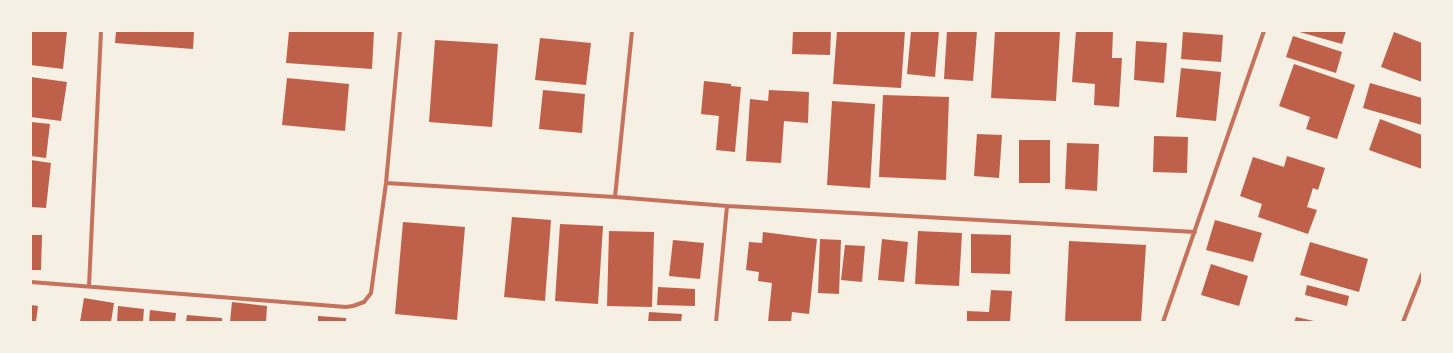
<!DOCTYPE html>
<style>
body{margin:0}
#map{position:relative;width:1453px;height:353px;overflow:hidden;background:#f6efe4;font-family:"Golos Text",sans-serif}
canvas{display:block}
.frame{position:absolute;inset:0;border:32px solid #f6efe4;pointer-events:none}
</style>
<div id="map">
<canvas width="1453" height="353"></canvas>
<div class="frame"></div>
</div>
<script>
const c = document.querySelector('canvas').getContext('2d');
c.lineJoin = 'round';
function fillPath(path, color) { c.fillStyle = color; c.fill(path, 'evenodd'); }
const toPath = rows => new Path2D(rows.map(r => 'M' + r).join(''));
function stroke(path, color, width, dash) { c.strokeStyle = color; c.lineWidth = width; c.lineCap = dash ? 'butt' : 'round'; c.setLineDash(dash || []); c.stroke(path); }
fillPath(toPath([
 [31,31,67,31,63,69,31,65],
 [116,31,194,31,193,49,115,43],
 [289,31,374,31,372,69,286,63],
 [793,31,831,31,830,55,792,54],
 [837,31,905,31,901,88,833,84],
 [911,31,939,31,935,77,907,74],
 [947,31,977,31,973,81,944,79],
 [995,31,1060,31,1056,101,991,98],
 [1076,31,1113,31,1112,58,1122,58,1119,107,1094,105,1095,84,1072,82],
 [1296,31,1346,31,1342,44],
 [1183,32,1223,35,1221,62,1181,59],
 [1394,32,1422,43,1422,82,1381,67],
 [1293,36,1342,52,1336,73,1286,57],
 [540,38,591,43,586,85,535,80],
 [435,40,498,44,492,127,429,122],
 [1136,41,1167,43,1164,83,1134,80],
 [1294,64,1355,85,1337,139,1306,129,1310,117,1279,106],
 [1181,68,1221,72,1216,121,1176,117],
 [31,77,67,82,61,121,31,117],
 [287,78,349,84,345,131,282,125],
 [704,81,731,84,731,86,741,87,735,152,716,150,719,116,701,114],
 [1370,83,1422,98,1422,125,1363,108],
 [543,90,585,94,582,133,539,129],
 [769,90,809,92,808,123,784,121,781,163,746,161,750,99,768,101],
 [883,95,949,97,946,180,879,177],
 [832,101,875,104,870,188,827,185],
 [1380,119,1422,135,1422,169,1369,150],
 [31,122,50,124,46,158,31,156],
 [977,134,1002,135,999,178,974,176],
 [1154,136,1188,137,1187,173,1153,172],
 [1019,140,1050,140,1050,183,1019,183],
 [1067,143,1099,144,1097,191,1065,189],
 [1287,156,1325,168,1318,190,1313,188,1307,207,1317,210,1308,234,1258,217,1262,204,1240,196,1253,157,1284,167],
 [31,160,51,163,46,208,31,207],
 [512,217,551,220,545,301,504,297],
 [1215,220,1262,233,1253,262,1206,250],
 [403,222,465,227,457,320,395,314],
 [560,224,603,226,598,304,555,301],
 [609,231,654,232,652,307,607,306],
 [918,231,962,233,959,286,915,284],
 [763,232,817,239,809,314,792,312,791,322,768,322,772,283,758,281,759,272,746,270,749,242,762,243],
 [971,234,1011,235,1010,274,971,273],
 [31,235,42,235,41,270,31,270],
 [820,239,841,240,839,294,818,293],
 [882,239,908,242,904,282,878,280],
 [673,240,704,243,700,279,669,276],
 [1069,241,1146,245,1141,322,1065,322],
 [1310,242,1368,259,1359,292,1300,275],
 [845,245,865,246,862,282,841,280],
 [1211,264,1248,276,1239,306,1201,295],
 [1307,285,1349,296,1347,306,1305,295],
 [658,287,695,289,695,306,657,305],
 [991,290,1012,291,1010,322,967,322,967,311,989,312],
 [84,298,114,303,111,322,80,322],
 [232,302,267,306,266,322,230,322],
 [31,305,38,306,36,322,31,322],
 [118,306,144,309,143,322,117,322],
 [150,310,176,313,175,322,149,322],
 [649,312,682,314,681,322,648,322],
 [187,315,222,318,222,322,186,322],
 [318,316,346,318,346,322,318,322],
 [1296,317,1314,321,1314,322,1294,322]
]), '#bf614a');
stroke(toPath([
 [386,183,615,197,727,206,1195,232],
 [615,197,632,31],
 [31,282,346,307,353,306,364,302,371,293,386,183,400,31],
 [89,286,101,31],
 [716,322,727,206],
 [1163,322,1264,31],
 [1403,322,1422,274]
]), '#c5725c', 4);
</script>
